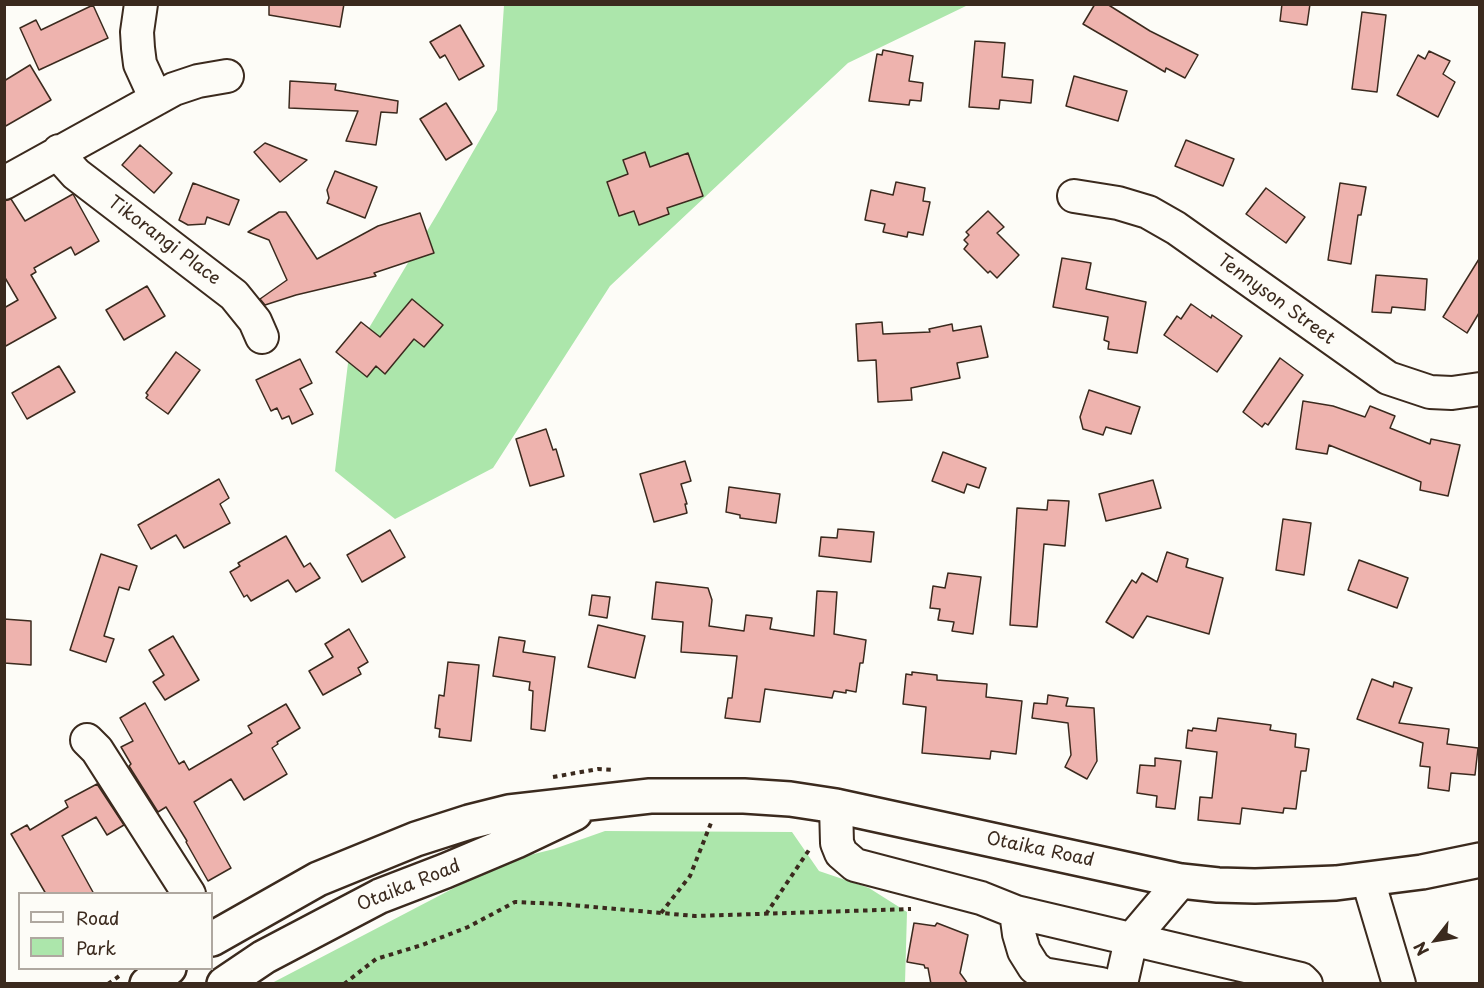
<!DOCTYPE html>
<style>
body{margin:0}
#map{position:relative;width:1484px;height:988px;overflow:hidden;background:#fdfcf7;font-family:"Playpen Sans",sans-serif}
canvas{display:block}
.frame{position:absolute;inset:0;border:6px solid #3b2a1e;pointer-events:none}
.legend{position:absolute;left:18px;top:892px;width:195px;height:78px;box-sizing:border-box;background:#fdfcf7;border:2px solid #afa8a0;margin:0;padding:8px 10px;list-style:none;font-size:18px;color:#3b2a1e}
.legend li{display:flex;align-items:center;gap:12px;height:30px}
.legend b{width:30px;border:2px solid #afa8a0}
.north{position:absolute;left:1406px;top:910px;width:60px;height:60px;-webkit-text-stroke:4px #fdfcf7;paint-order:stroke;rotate:239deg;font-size:16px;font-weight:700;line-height:24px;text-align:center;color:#3b2a1e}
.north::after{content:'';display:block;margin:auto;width:21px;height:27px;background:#3b2a1e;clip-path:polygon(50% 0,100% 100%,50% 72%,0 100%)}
</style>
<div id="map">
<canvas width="1484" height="988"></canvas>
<div class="frame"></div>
<ul class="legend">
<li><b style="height:8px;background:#fdfcf7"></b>Road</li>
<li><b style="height:16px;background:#ace6ab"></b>Park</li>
</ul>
<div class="north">N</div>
</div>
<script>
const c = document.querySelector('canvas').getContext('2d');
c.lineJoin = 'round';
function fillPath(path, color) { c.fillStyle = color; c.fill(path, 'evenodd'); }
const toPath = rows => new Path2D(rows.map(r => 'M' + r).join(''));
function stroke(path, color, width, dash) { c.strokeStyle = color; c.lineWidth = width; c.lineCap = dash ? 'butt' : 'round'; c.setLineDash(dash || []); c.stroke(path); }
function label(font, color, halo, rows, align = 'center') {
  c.font = font + ' "Playpen Sans",sans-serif'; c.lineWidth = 5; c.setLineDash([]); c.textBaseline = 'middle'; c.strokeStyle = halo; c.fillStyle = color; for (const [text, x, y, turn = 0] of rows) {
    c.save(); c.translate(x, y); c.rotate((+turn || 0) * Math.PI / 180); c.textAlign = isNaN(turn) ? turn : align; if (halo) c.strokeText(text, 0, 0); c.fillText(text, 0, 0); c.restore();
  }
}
fillPath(toPath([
 [504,5,968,5,848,63,610,286,493,468,395,519,335,471,348,363,439,211,497,110],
 [605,831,792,832,819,871,869,888,907,912,905,983,272,983,475,877,522,857,554,849]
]), '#ace6ab');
const building = toPath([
 [269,4,344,4,340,27,269,15,269,4],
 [1095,4,1107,4,1150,31,1198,55,1185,78,1166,68,1165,72,1083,24,1095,4],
 [1282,4,1310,4,1307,25,1280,21,1282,4],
 [93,5,108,38,39,70,20,28,36,20,41,30,93,5],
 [1362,12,1386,15,1377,92,1352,89,1362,12],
 [460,25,484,66,459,80,445,55,440,58,430,42,460,25],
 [975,41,1005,43,1002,77,1033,80,1031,103,1000,100,999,109,969,107,975,41],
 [883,50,913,56,909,81,923,83,921,101,910,100,909,105,869,101,877,54,882,55,883,50],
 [1429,51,1450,61,1443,74,1455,82,1438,117,1397,95,1418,55,1425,59,1429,51],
 [30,65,51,100,4,127,4,81,30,65],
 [1074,76,1127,91,1118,121,1066,106,1074,76],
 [290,81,336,84,335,90,398,101,397,113,381,112,376,145,346,141,358,111,289,108,290,81],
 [446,103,472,144,446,160,420,119,446,103],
 [1186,140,1234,159,1223,186,1175,166,1186,140],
 [265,143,307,160,280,182,254,152,265,143],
 [140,145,172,173,154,193,122,165,140,145],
 [645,152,650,167,688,153,703,196,667,208,669,214,639,225,634,211,619,216,607,182,628,174,623,160,645,152],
 [335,171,377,187,365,218,327,203,329,198,327,190,335,171],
 [896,182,925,188,923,201,930,202,923,235,908,232,907,237,883,232,885,224,865,220,871,190,893,195,896,182],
 [193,183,239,200,229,225,207,217,205,224,188,225,179,220,193,183],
 [1340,183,1366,187,1361,215,1358,215,1351,264,1328,260,1340,183],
 [1266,188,1305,217,1286,243,1246,214,1266,188],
 [73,194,99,241,75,255,71,247,34,268,36,272,31,275,56,318,4,347,4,308,18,300,4,276,4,201,11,199,25,221,73,194],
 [988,211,1004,227,997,233,1019,255,997,278,990,271,988,273,964,249,968,244,964,240,969,235,966,232,988,211],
 [279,212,286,212,317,259,378,226,420,213,434,253,374,273,376,276,296,295,265,305,260,299,287,280,269,240,248,232,279,212],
 [1062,258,1091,263,1086,289,1146,302,1137,353,1108,349,1109,342,1104,340,1108,317,1053,307,1062,258],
 [1479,259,1479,313,1467,333,1443,317,1479,259],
 [1376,275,1427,279,1425,310,1392,307,1391,313,1372,312,1376,275],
 [147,286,165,316,124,340,106,310,147,286],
 [412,299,443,325,424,347,414,339,385,374,376,366,367,377,336,352,361,322,380,337,412,299],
 [1191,304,1211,318,1212,315,1242,336,1217,372,1164,335,1177,316,1181,319,1191,304],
 [882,322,883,334,930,332,929,329,952,324,953,331,981,326,988,357,957,363,960,378,911,388,912,400,878,402,876,360,858,361,856,324,882,322],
 [176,352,200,370,168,414,146,398,148,395,146,393,176,352],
 [1280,358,1303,375,1268,425,1265,423,1262,427,1243,412,1280,358],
 [300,359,312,383,300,389,313,414,292,424,289,416,282,419,277,408,271,411,256,380,300,359],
 [59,366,75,392,27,419,12,393,59,366],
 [1089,390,1140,407,1131,434,1106,427,1103,435,1083,429,1080,417,1089,390],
 [1303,401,1333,406,1365,417,1370,406,1395,416,1390,428,1430,444,1431,439,1460,445,1448,496,1420,490,1421,482,1329,445,1327,454,1296,449,1303,401],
 [546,429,553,450,556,449,564,476,530,486,516,439,546,429],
 [943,452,986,468,979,488,967,484,964,493,932,481,943,452],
 [685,461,691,481,681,484,687,504,685,504,687,513,654,522,640,474,685,461],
 [219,479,229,498,220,504,230,523,184,548,176,535,151,549,138,525,219,479],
 [1153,480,1161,508,1106,521,1099,494,1153,480],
 [729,487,780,494,776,523,740,518,740,515,726,512,729,487],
 [1048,500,1069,501,1065,546,1044,544,1037,627,1010,625,1017,508,1047,510,1048,500],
 [1283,519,1311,523,1304,575,1276,570,1283,519],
 [838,529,874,532,871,562,819,556,821,537,837,538,838,529],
 [390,530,405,557,362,582,347,555,390,530],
 [286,536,304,567,310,563,320,578,296,592,288,580,251,601,247,595,244,597,230,572,240,566,238,563,286,536],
 [1167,552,1188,559,1186,567,1223,578,1209,634,1147,616,1133,638,1106,622,1132,580,1136,583,1142,573,1157,582,1167,552],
 [101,554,137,566,129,590,119,587,104,636,114,639,106,662,70,650,101,554],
 [1359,560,1408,578,1397,608,1348,590,1359,560],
 [948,573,981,577,973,634,952,631,954,622,938,620,940,609,930,608,933,586,945,588,948,573],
 [656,582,708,588,712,600,709,626,744,631,746,615,772,618,770,629,814,636,817,591,837,592,834,634,866,640,863,663,860,663,856,692,846,690,846,693,834,691,832,698,765,689,760,722,725,718,728,698,732,698,737,656,681,652,683,622,652,619,656,582],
 [592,595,610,597,607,618,589,615,592,595],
 [4,619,31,621,31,665,4,663,4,619],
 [598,625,645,636,635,678,588,667,598,625],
 [349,629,368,662,358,668,361,674,323,695,309,671,333,657,325,644,349,629],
 [173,636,199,680,165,700,153,682,164,675,149,650,173,636],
 [499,637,525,641,523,652,555,657,545,731,531,729,533,691,529,690,530,682,493,676,499,637],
 [448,662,479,665,471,741,439,737,440,729,435,728,439,695,444,696,448,662],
 [912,672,937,675,937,680,987,684,986,697,1022,701,1016,754,991,751,990,759,922,753,926,707,903,704,906,674,912,675,912,672],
 [1372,679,1393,687,1394,682,1412,688,1399,723,1449,729,1447,744,1478,748,1475,775,1451,773,1449,791,1428,788,1430,767,1420,766,1423,743,1357,719,1372,679],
 [1048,695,1068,698,1066,706,1094,708,1097,761,1087,779,1065,767,1071,755,1068,723,1032,718,1034,703,1047,704,1048,695],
 [145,703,179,764,184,761,189,770,252,733,248,726,286,704,300,728,277,742,278,744,272,748,287,774,244,800,231,779,194,802,231,868,208,881,186,842,187,841,166,807,158,812,129,766,131,764,121,747,133,741,120,718,145,703],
 [1218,718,1271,725,1270,730,1296,734,1295,747,1309,749,1306,771,1301,771,1296,809,1284,808,1283,813,1242,808,1240,824,1198,820,1200,797,1212,798,1217,752,1186,748,1188,730,1192,731,1193,728,1216,731,1218,718],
 [1155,758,1181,761,1175,809,1156,807,1157,796,1137,793,1140,765,1155,766,1155,758],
 [97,784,124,825,107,835,96,817,62,836,94,894,46,894,11,834,27,825,30,830,68,807,65,801,97,784],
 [914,923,935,926,937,923,968,935,960,973,968,984,931,984,928,968,925,968,924,965,907,962,914,923]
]);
fillPath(building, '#eeb3ae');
stroke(building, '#3b2a1e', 1.5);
const minor = toPath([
 [141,4,137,32,138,48,140,64,156,99],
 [59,151,67,164,76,174,234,295,255,321,262,337],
 [4,183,174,89,198,81,227,76],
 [1074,196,1118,203,1148,212,1176,228,1388,378,1430,392,1452,393,1480,389],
 [87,740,97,750,189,894],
 [836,806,837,843,841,853,855,865,981,898,1016,912,1301,979,1306,984],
 [1368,880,1399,984],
 [1016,912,1019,934,1024,951,1034,967,1043,974,1101,984],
 [1121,984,1131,940,1181,881]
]);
const highway = toPath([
 [212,939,318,879,416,839,469,822,509,812,650,796,744,796,790,799,836,806,1181,881,1218,885,1255,886,1336,883,1422,872,1480,860],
 [147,984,169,968],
 [224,984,264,957,380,896,445,871,516,841,575,813]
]);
stroke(minor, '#3b2a1e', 36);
stroke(highway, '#3b2a1e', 38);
stroke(toPath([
 [553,777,598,769,614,770],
 [661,913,690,876,711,823],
 [766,914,811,847],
 [108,984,122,974],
 [344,984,376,959,422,945,468,927,515,902,560,904,695,916,911,909]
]), '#3b2a1e', 4, [4.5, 4.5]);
stroke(minor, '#fdfcf7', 32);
stroke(highway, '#fdfcf7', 33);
label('18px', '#3b2a1e', '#fdfcf7', [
 ["Tikorangi Place",164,241,37],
 ["Tennyson Street",1276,300,36],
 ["Otaika Road",1040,850,12],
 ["Otaika Road",409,886,-22]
]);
</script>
